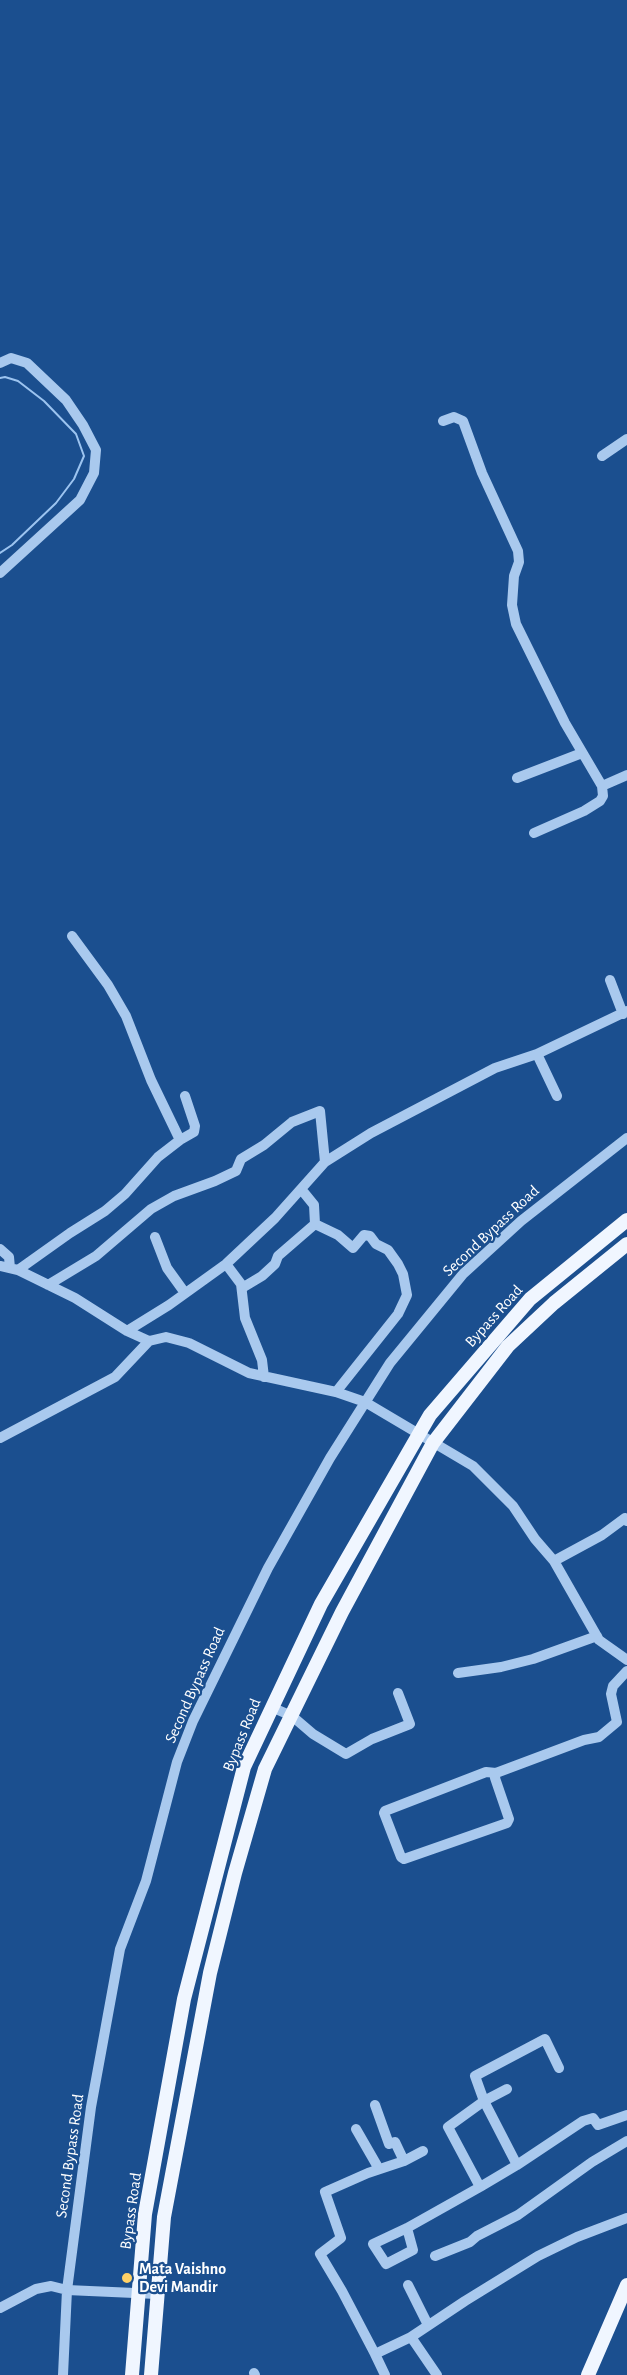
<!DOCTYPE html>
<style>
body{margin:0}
canvas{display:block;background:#1b4f8f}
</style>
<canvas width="627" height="2375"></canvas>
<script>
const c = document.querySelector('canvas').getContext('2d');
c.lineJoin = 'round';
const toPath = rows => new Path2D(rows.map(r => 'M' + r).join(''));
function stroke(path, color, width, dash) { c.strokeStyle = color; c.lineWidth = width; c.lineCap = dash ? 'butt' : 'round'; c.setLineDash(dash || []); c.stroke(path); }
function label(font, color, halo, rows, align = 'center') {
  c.font = font + ' "Alegreya Sans",sans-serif'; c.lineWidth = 4.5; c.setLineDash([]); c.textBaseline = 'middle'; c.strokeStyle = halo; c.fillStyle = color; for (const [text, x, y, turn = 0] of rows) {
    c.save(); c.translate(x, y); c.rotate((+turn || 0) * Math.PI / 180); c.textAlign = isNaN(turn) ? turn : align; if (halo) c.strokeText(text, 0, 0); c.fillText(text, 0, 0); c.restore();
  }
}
stroke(toPath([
 [0,378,5,377,18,381,44,401,76,434,84,456,74,479,56,503,12,545,0,553]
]), '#9cc4f0', 2);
stroke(toPath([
 [0,363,11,358,27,363,66,400,83,425,96,450,94,473,80,500,0,573],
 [443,421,454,417,463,421,482,473,518,551,519,562,514,576,512,605,516,624,565,723,602,786,603,796,600,801,584,811,534,833],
 [602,456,627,439],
 [517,778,582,753],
 [602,786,627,775],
 [72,936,108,985,126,1016,151,1080,180,1140],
 [610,980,623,1014],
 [537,1054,557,1096],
 [315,1224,338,1235,353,1248,364,1235,370,1236,376,1244,388,1250,398,1264,403,1274,407,1295,398,1314,336,1392],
 [155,1237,167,1268,185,1293],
 [0,1249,9,1257,10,1268],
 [226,1264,241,1284,245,1318,262,1360,264,1377],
 [0,1266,18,1270,75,1298,127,1331,149,1341],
 [18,1270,70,1233,105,1211,125,1194,158,1157,180,1140,194,1132,195,1126,185,1096],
 [48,1285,96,1256,151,1209,174,1196,215,1181,236,1171,241,1159,264,1145,292,1122,320,1111,325,1162],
 [242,1288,262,1276,275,1264,278,1256,315,1224,314,1205,301,1189],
 [127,1331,169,1305,226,1264,275,1218,325,1162,371,1133,495,1068,537,1054,627,1011],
 [0,1438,115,1377,149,1341,166,1337,189,1343,249,1373,336,1392,365,1402,473,1466,513,1506,535,1539,554,1561,599,1640,627,1660],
 [554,1561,602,1535,625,1518,627,1521],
 [458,1673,501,1667,533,1659,597,1636],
 [271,1707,292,1716,313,1734,346,1754,372,1739,410,1724,398,1693],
 [496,1773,486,1772,385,1811,384,1813,401,1857,404,1859,507,1823,509,1819,495,1778,496,1773,584,1740,599,1737,617,1722,611,1694,613,1686,627,1671],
 [507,2089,484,2101,475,2076,545,2039,559,2068],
 [375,2105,389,2144,395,2142,404,2161,368,2173,325,2192,341,2238,320,2254,342,2291,375,2354],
 [356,2129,379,2169],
 [404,2161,423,2151],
 [480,2187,517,2165],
 [407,2228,413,2250,386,2264,373,2244,407,2228,480,2187,448,2127,484,2101,517,2165,583,2121,593,2118,598,2125,627,2115],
 [435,2256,470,2242,477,2236,518,2215,592,2162,627,2141],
 [408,2285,428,2325],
 [0,2308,36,2289,51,2286,67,2290,157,2294],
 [411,2337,437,2375],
 [254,2373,255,2375],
 [63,2375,67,2290,91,2107,120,1949,146,1881,177,1762,193,1721,268,1568,330,1458,390,1363,463,1274,521,1221,627,1138],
 [385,2375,375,2354,411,2337,465,2301,538,2256,577,2237,627,2218]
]), '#a9c9ee', 10);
stroke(toPath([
 [132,2375,145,2214,184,1999,244,1767,321,1604,430,1415,530,1299,627,1220],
 [151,2375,164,2217,210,1973,235,1873,265,1769,342,1612,433,1443,508,1346,554,1303,627,1244],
 [588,2375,627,2285]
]), '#f0f6ff', 14);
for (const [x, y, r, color] of [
 [127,2278,6,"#ffd166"]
]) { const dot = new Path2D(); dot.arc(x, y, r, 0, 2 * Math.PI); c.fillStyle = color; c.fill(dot); stroke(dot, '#1b4f8f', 2); }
label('16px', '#fff', '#1b4f8f', [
 ["Second Bypass Road",491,1231,-43],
 ["Bypass Road",494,1316,-48],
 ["Second Bypass Road",195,1685,-66],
 ["Bypass Road",242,1735,-68],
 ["Second Bypass Road",70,2156,-82],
 ["Bypass Road",131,2211,-82]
]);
label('bold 16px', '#fff', '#1b4f8f', [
 ["Mata Vaishno",139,2269],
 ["Devi Mandir",139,2287]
], 'left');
</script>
